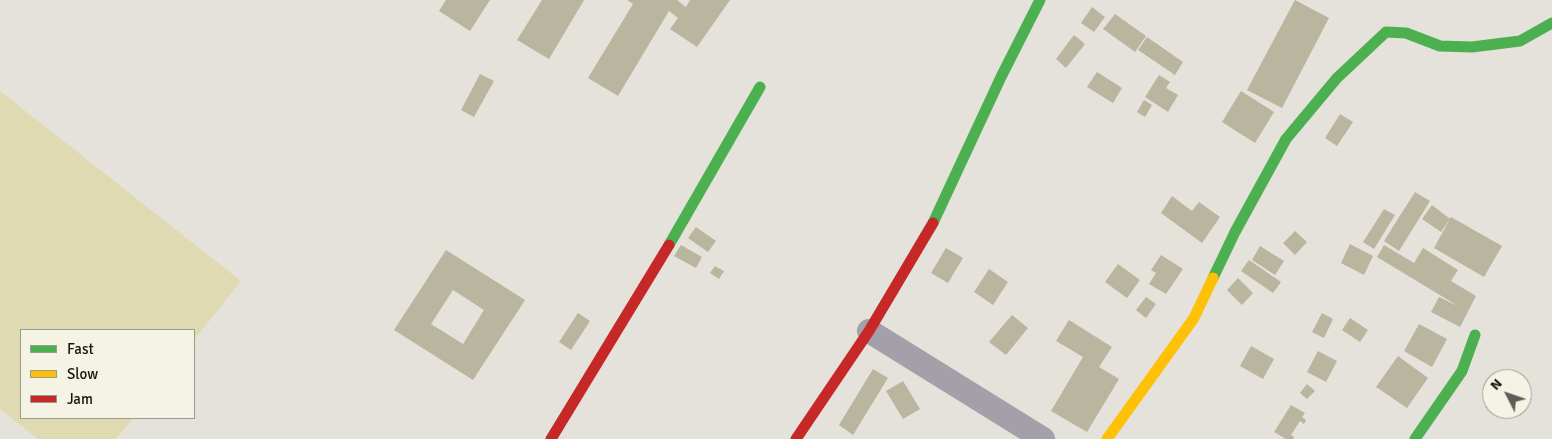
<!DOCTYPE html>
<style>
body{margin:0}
#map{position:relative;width:1552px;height:439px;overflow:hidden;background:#e4e2da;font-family:Signika,sans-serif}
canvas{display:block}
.legend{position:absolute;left:20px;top:329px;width:175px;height:90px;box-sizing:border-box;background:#f4f3e4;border:1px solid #9b9b90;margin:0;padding:6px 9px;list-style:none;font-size:15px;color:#161611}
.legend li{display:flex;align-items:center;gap:10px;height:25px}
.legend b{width:25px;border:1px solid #9b9b90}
.north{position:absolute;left:1482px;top:369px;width:50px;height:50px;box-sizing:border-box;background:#f4f3e4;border:1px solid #9b9b90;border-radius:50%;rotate:311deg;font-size:14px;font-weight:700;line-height:20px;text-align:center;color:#161611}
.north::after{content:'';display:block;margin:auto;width:18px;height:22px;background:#5e5d57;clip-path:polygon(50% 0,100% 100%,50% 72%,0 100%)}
</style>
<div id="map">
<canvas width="1552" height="439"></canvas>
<ul class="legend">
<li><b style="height:6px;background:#4caf50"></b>Fast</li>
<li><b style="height:6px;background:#ffc107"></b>Slow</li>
<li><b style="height:6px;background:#c62828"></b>Jam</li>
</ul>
<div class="north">N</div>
</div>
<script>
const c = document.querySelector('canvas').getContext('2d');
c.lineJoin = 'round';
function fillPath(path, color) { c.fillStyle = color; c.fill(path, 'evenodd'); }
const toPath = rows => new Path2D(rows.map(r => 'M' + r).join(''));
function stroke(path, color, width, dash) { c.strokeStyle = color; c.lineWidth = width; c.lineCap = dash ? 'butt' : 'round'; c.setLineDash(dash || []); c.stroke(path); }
fillPath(toPath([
 [0,91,241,281,194,340,194,330,21,330,21,418,133,418,116,439,38,439,0,409]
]), '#e0dab2');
fillPath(toPath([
 [446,0,490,0,470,31,439,11],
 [542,0,584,0,549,59,517,40],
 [627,0,677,0,686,7,690,0,730,0,697,47,670,29,678,18,669,11,618,96,588,78,633,4],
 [1295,0,1329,18,1282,108,1247,90],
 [1092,7,1105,17,1094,32,1081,23],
 [1115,14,1146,36,1135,52,1103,29],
 [1074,35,1085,44,1066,68,1056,59],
 [1147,37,1183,62,1175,75,1138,50],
 [1097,72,1122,88,1113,103,1087,87],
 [480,74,494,81,474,117,461,110],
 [1159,75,1170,82,1166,88,1178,95,1168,112,1145,97],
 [1241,91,1274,112,1255,143,1222,122],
 [1144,100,1152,105,1145,117,1137,112],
 [1340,114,1353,122,1337,146,1325,138],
 [1415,192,1430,201,1399,251,1384,241],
 [1172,196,1192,211,1199,202,1220,217,1202,243,1161,213],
 [1432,205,1450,219,1441,232,1422,219],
 [1384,209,1395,215,1374,249,1363,242],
 [1451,217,1502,246,1484,277,1434,248],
 [696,227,716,241,708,252,688,238],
 [1295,231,1307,242,1295,255,1283,243],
 [1350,244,1373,256,1364,275,1341,263],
 [681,245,702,257,696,268,674,256],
 [1384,245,1414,263,1423,248,1458,270,1451,281,1476,296,1460,327,1431,312,1439,297,1458,306,1377,257],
 [1260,246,1284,261,1275,275,1252,260],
 [946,248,963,258,948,283,931,273],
 [446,250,525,300,473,380,394,330],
 [453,290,484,310,463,344,431,324],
 [1161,255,1183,269,1166,294,1149,284,1156,273,1151,270],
 [1249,260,1281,282,1273,293,1241,271],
 [1118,264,1140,280,1127,298,1105,282],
 [715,266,724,271,719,279,710,273],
 [989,269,1008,282,993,305,974,292],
 [1238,278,1253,293,1242,305,1227,290],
 [1146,297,1156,304,1146,318,1136,310],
 [578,313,590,321,571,350,559,342],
 [1322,313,1333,319,1324,338,1312,332],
 [1012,315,1028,328,1006,355,989,342],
 [1350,318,1368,330,1360,342,1342,330],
 [1069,320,1112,347,1099,367,1119,379,1087,432,1051,411,1083,357,1056,341],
 [1419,324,1447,339,1432,367,1404,351],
 [1251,346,1274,359,1263,379,1240,366],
 [1318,351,1337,361,1326,382,1307,372],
 [1398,356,1428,378,1407,408,1376,387],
 [873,369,888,378,853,435,839,425],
 [903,381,920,409,903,419,886,391],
 [1307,384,1315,391,1307,399,1300,393],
 [1291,405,1305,413,1302,417,1306,420,1304,424,1300,421,1291,435,1294,437,1293,439,1286,439,1274,432]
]), '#b9b59e');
stroke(toPath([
 [869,331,1043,439]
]), '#a3a0aa', 24);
stroke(toPath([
 [933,223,1001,77,1040,0],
 [669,245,760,87],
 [1213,278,1235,232,1286,139,1337,78,1386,32,1406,33,1440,46,1472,47,1520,41,1552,23],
 [1415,439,1462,371,1475,335]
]), '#4caf50', 11);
stroke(toPath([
 [1107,439,1194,318,1213,278]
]), '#ffc107', 11);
stroke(toPath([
 [551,439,669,245],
 [796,439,869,331,933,223]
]), '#c62828', 11);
</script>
